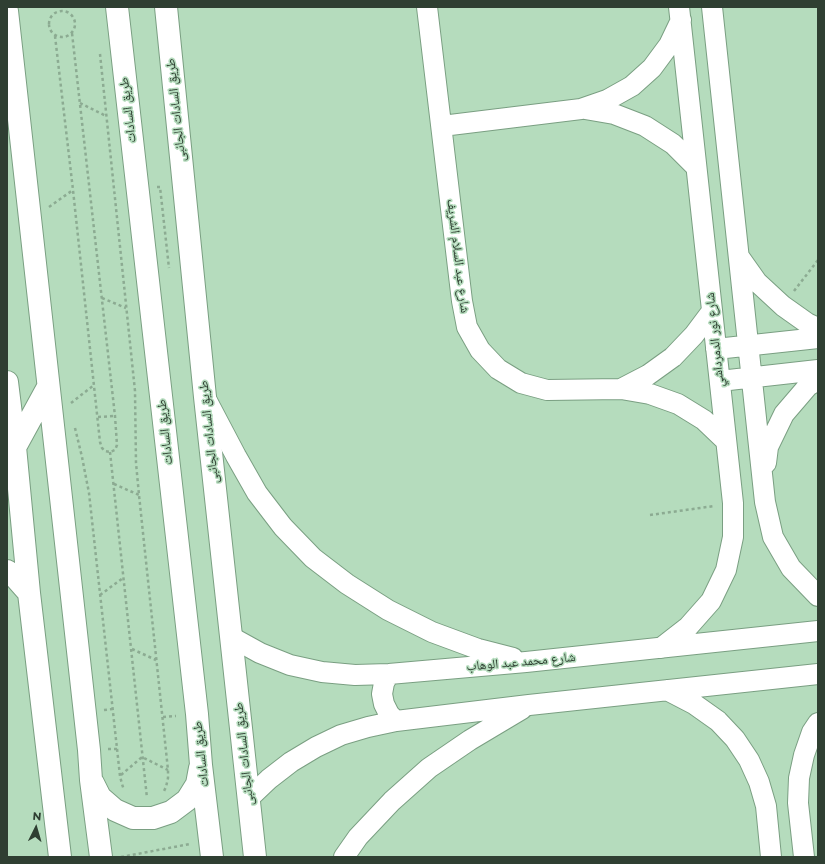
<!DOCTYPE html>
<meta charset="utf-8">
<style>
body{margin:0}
#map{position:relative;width:825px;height:864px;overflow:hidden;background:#b5dcbd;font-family:Montserrat,sans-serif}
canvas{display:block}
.frame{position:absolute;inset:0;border:8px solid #2f3f32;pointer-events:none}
.north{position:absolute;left:16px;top:808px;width:40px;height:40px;-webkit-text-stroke:3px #b5dcbd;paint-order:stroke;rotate:5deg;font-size:11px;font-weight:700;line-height:16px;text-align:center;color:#2f3f32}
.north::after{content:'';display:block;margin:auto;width:14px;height:18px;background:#2f3f32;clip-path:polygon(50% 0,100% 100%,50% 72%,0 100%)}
</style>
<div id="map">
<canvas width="825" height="864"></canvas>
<div class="frame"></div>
<div class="north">N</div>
</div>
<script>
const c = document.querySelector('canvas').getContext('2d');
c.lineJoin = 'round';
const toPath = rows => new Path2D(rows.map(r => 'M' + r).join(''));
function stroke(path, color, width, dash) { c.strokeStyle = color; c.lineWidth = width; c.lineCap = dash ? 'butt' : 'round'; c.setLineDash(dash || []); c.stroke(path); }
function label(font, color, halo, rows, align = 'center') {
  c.font = font + ' Montserrat,"Noto Naskh Arabic",sans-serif'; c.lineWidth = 3; c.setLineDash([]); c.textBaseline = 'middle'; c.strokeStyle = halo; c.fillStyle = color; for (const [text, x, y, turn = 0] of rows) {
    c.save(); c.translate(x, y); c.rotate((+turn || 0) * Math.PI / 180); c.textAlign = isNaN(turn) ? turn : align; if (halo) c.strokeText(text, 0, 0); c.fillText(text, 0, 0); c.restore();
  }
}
const street = toPath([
 [427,7,462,301,467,327,480,350,498,369,521,383,547,390,621,389,650,394,678,404,704,420,726,441],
 [712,7,765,502,773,537,791,568,818,596],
 [585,109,614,114,645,126,673,144,696,167],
 [442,126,581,109,607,100,632,86,652,68,669,45,681,20],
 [740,258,757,282,783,306,807,323,818,328],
 [716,349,818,338],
 [720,381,818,370],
 [621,389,648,375,673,357,694,335,712,311],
 [206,399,236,456,257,493,283,527,313,558,347,584,388,610,432,632,478,649,513,658],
 [766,463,768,447,784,414,808,386,818,380],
 [231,637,260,653,290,665,322,672,355,675,389,674,526,662,818,631],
 [661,648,688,627,711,601,726,570,733,537,733,503,679,7],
 [389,674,384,683,382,694,384,704,389,714,396,721],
 [667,690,694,704,718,721,735,739,749,760,759,782,766,806,771,857],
 [249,798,269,779,291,762,316,747,341,735,368,727,396,721,529,705,818,674],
 [344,857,358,837,392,801,429,768,470,740,522,709],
 [804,857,798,803,799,778,804,755,812,732,818,723]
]);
const secondary = toPath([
 [117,7,197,714,201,765,212,857],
 [166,7,205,397,255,857],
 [7,11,89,750,91,780,101,857],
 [7,382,15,447,29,593,60,857],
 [13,451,48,387],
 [7,571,14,576,29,593],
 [93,783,100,797,115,810,133,818,153,818,171,812,187,800,197,784,200,768]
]);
stroke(street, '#7a9f82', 22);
stroke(secondary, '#7a9f82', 24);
stroke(toPath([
 '49 24a13 13 0 1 1 26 0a13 13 0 1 1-26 0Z',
 [55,36,73,190,100,442,102,448,105,451,110,452,115,450,117,445,115,416,72,33],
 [100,54,135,391,136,463,139,495,168,770,168,778,166,787,164,791],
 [80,103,106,116],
 [157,187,160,187,169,268],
 [49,207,73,190],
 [794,291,818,260],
 [102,298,126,308],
 [71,403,94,385],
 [98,417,115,416],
 [75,428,82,457,89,493,120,776,122,784,124,790],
 [110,452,147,798],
 [114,484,139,495],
 [650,515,714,506],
 [100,595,123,578],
 [132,649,156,660],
 [104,710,113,709],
 [163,717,176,716],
 [108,749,117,749],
 [121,775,142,757,168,770],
 [121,857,190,844]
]), '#8cab92', 2.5, [3, 3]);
stroke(street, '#fff', 20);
stroke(secondary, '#fff', 22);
label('13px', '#2f3f32', '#b5dcbd', [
 ["طريق السادات",128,110,-97],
 ["طريق السادات الجانبى",176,110,-96],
 ["شارع عبد السلام الشريف",458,256,83],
 ["شارع نور الدمرداشي",715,340,-96],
 ["طريق السادات",165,432,-96],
 ["طريق السادات الجانبى",209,432,-96],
 ["شارع محمد عبد الوهاب",521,662,-5],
 ["طريق السادات",201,754,-96],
 ["طريق السادات الجانبى",244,754,-96]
]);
</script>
